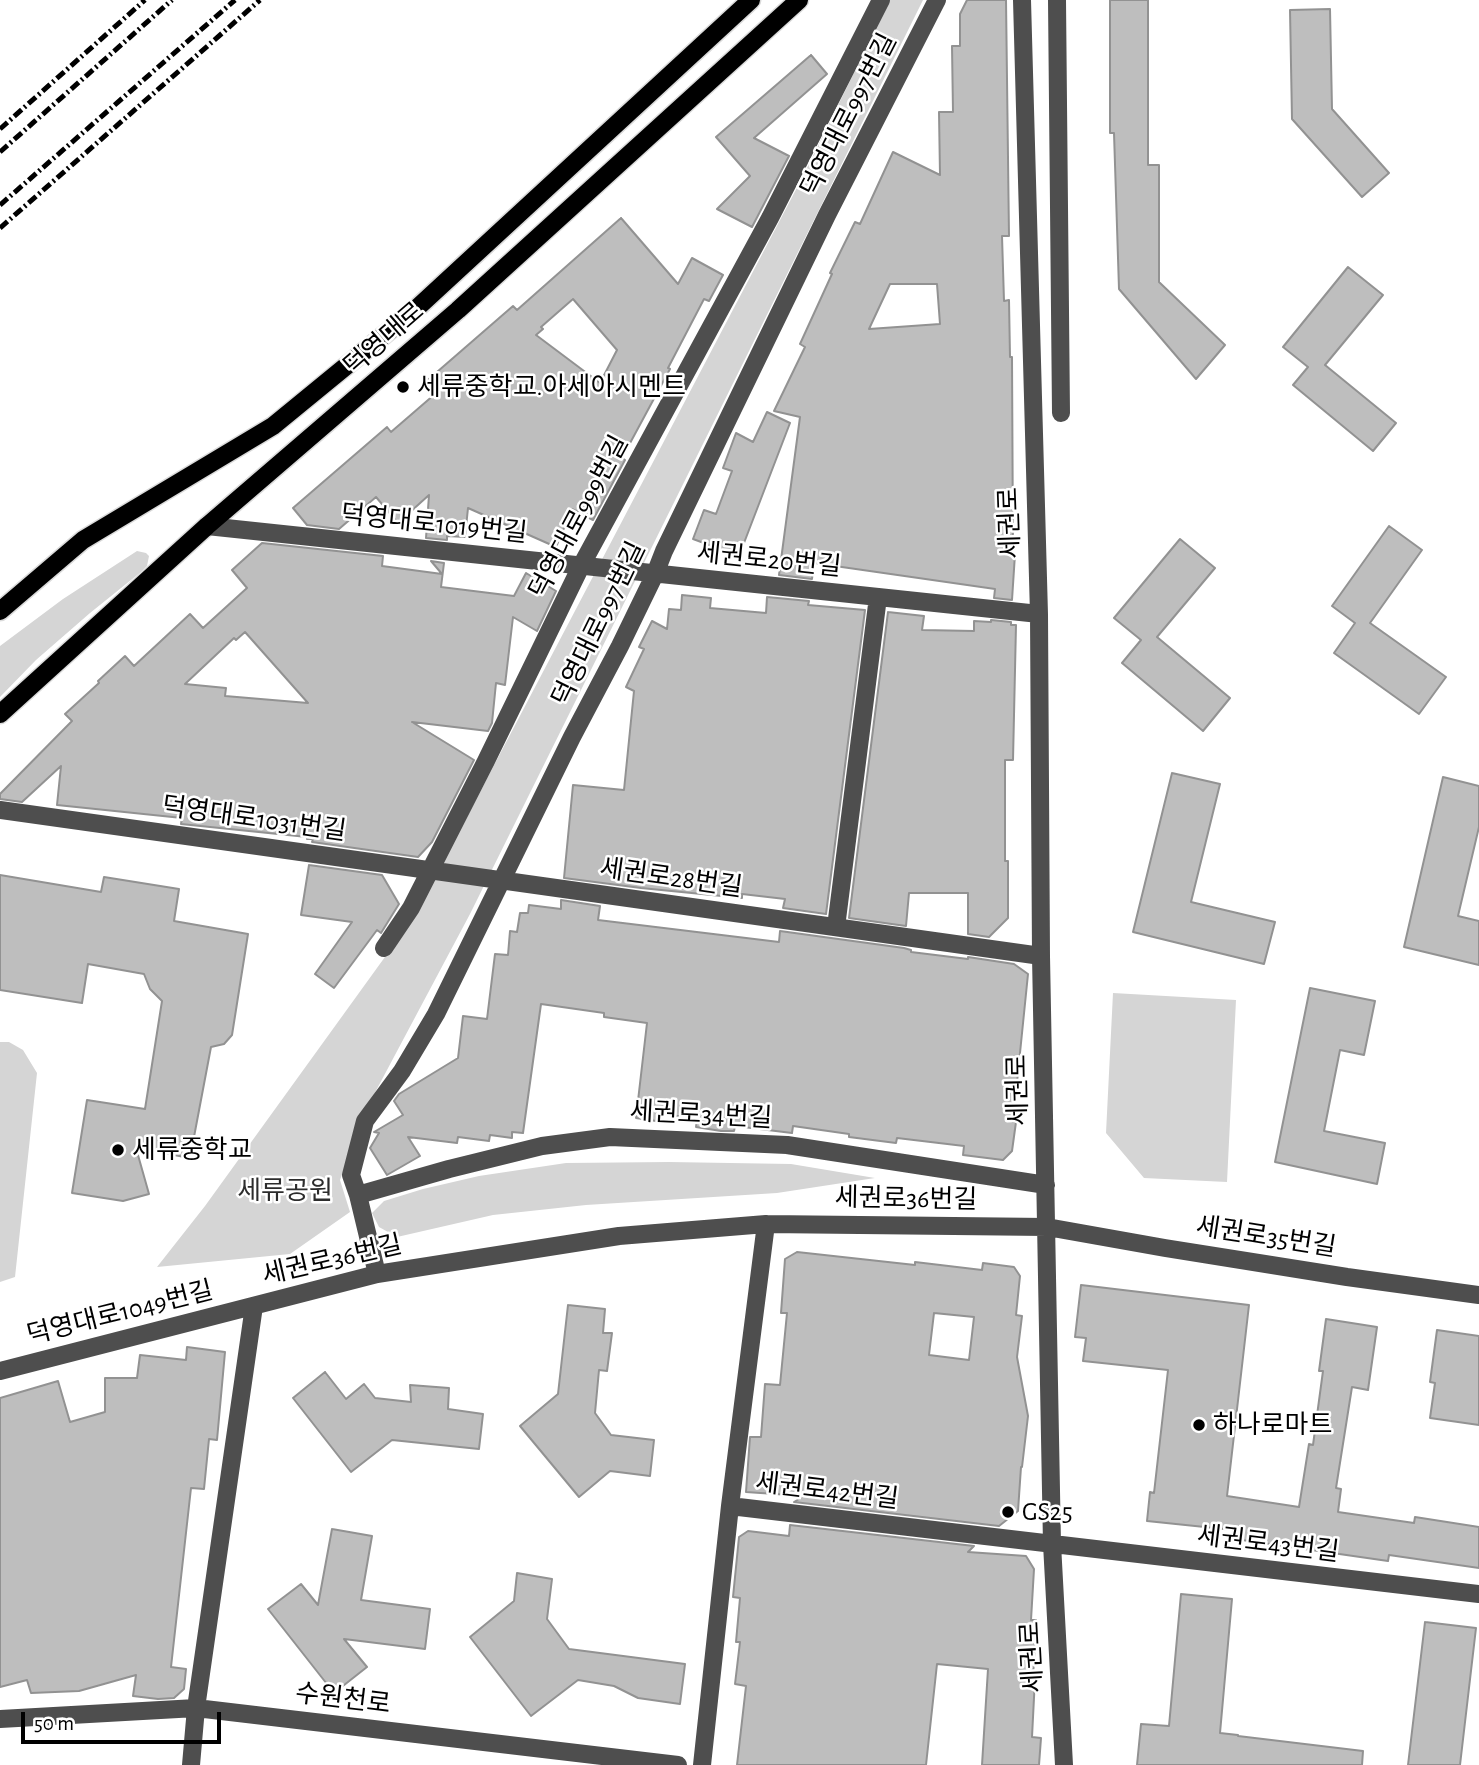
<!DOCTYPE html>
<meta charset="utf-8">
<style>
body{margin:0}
#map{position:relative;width:1479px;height:1765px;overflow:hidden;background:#fff;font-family:"Alegreya Sans",sans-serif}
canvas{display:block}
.scale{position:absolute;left:21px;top:1712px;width:200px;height:32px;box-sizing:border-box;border:4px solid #000;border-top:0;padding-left:9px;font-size:21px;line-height:24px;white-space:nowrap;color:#000;-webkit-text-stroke:5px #fff;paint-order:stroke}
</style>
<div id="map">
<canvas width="1479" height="1765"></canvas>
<div class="scale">50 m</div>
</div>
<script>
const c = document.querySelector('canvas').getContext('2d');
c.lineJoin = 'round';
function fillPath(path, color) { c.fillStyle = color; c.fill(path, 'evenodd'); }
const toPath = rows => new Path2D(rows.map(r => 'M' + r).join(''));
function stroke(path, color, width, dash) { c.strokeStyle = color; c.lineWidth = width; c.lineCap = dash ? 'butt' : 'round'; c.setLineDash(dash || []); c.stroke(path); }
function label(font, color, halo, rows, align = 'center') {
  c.font = font + ' "Alegreya Sans","Noto Sans KR",sans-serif'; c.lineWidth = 5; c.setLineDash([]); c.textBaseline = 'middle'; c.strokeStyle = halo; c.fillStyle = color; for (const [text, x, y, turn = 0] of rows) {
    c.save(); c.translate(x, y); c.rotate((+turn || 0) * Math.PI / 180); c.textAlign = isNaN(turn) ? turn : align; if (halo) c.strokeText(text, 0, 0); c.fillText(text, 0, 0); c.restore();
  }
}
fillPath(toPath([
 [890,0,923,0,470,914,362,1117,340,1180,350,1212,290,1254,157,1267,205,1206,416,914,801,180],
 [137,551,146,553,149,556,147,566,141,572,90,613,36,660,0,697,0,646,63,599],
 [1113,993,1236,1000,1227,1182,1144,1178,1106,1133],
 [0,1042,9,1042,23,1050,37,1073,15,1277,0,1282],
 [669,1162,791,1164,875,1178,777,1193,586,1205,493,1215,397,1237,379,1227,372,1213,384,1201,423,1189,479,1176,566,1163]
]), '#d5d5d5');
const building = toPath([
 [967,0,1006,0,1009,236,1002,236,1004,301,1009,300,1010,357,1012,357,1013,554,1015,554,1012,600,994,598,995,589,814,563,812,579,779,575,800,417,774,411,805,347,800,344,832,274,830,273,855,222,860,224,893,152,940,175,939,112,953,112,952,46,960,46,960,14,967,0],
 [890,284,937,284,940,324,869,329,890,284],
 [1110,0,1148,0,1148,165,1159,165,1159,282,1225,345,1196,379,1119,289,1114,133,1110,133,1110,0],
 [1330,9,1332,109,1389,173,1362,197,1292,119,1290,10,1330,9],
 [811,55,827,74,754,138,789,156,752,227,717,209,750,176,716,137,811,55],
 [621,218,678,284,692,258,723,275,709,301,704,299,668,368,670,369,622,458,625,460,593,520,572,509,556,547,468,508,465,537,447,536,447,540,426,538,429,495,398,523,376,497,339,529,307,525,293,508,387,427,391,432,435,394,422,385,513,306,517,310,621,218],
 [573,299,617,350,600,383,536,335,543,329,541,327,573,299],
 [1348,267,1383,295,1325,365,1396,423,1373,451,1293,385,1308,367,1283,347,1348,267],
 [767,412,790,423,739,556,693,539,704,510,716,514,732,471,723,468,736,433,753,442,767,412],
 [1389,526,1422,550,1370,623,1446,677,1419,714,1334,653,1355,623,1332,606,1389,526],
 [1180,539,1215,568,1157,637,1230,698,1203,731,1122,663,1141,640,1114,618,1180,539],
 [262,543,383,556,382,566,442,574,431,561,444,563,441,587,514,596,526,573,556,591,537,631,513,617,505,685,496,683,492,723,488,731,412,722,474,760,432,842,418,857,312,842,313,839,307,839,307,837,181,824,182,818,57,805,61,766,22,802,0,799,0,794,72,721,65,714,99,683,98,681,125,656,134,666,190,614,203,628,247,588,232,570,262,543],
 [245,632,308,703,225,696,226,688,185,684,234,638,236,640,245,632],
 [682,595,711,598,710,608,766,613,767,597,809,601,808,605,865,610,826,914,783,908,785,899,742,894,742,898,641,888,564,878,573,785,624,790,634,691,626,687,644,649,639,647,652,621,667,629,669,609,681,610,682,595],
 [888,612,924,616,922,630,974,631,974,621,991,622,991,620,1011,622,1011,625,1016,625,1013,760,1005,760,1005,861,1008,861,1008,918,989,937,968,934,968,893,909,893,906,926,849,918,888,612],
 [1172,773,1220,784,1191,902,1275,922,1264,964,1133,932,1172,773],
 [1443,777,1479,786,1479,827,1458,916,1479,921,1479,965,1404,947,1443,777],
 [309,865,382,875,399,904,381,933,377,930,334,988,315,974,352,922,301,915,309,865],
 [0,875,101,892,104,877,179,889,174,921,248,934,232,1035,224,1044,211,1047,190,1158,136,1148,149,1194,123,1201,72,1193,87,1100,145,1109,162,1001,150,989,144,974,88,964,82,1003,0,990,0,875],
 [561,900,600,906,598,920,779,942,780,931,904,948,911,950,911,952,968,959,968,957,1014,964,1028,974,1013,1122,1016,1122,1012,1151,1003,1160,963,1155,964,1146,897,1138,896,1143,849,1137,849,1134,793,1126,792,1133,735,1126,734,1131,721,1131,696,1127,697,1119,657,1113,656,1121,636,1118,647,1023,604,1017,604,1013,541,1004,523,1133,512,1132,512,1138,490,1135,489,1141,458,1137,457,1143,408,1137,420,1156,387,1175,370,1148,379,1133,374,1132,403,1115,394,1101,399,1094,458,1058,463,1016,487,1019,495,954,508,955,510,931,517,932,520,913,528,913,529,905,561,909,561,900],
 [1310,988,1375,1001,1364,1055,1340,1050,1324,1131,1385,1143,1377,1184,1275,1162,1310,988],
 [797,1252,915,1265,915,1262,982,1270,983,1263,1014,1267,1020,1276,1016,1315,1022,1316,1017,1357,1028,1416,1022,1467,1021,1467,1018,1511,999,1526,794,1502,804,1496,746,1492,750,1437,761,1437,765,1384,780,1385,787,1313,781,1313,785,1259,797,1252],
 [934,1313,974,1317,969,1360,929,1355,934,1313],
 [1081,1285,1249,1305,1227,1496,1299,1507,1309,1444,1313,1445,1323,1371,1319,1371,1326,1319,1377,1327,1368,1390,1352,1387,1336,1488,1341,1489,1338,1512,1414,1523,1415,1517,1479,1527,1479,1568,1389,1555,1388,1561,1242,1540,1243,1531,1147,1521,1150,1492,1154,1493,1168,1370,1083,1361,1086,1338,1075,1337,1081,1285],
 [568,1305,605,1309,603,1333,612,1333,607,1371,599,1370,595,1413,611,1435,654,1440,650,1476,610,1471,579,1497,520,1426,558,1394,568,1305],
 [1437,1330,1479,1336,1479,1425,1430,1418,1435,1383,1430,1382,1437,1330],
 [187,1347,225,1352,217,1440,209,1439,204,1489,191,1488,171,1667,186,1669,184,1689,174,1698,158,1699,133,1696,136,1675,79,1691,31,1693,27,1680,0,1687,0,1398,58,1381,70,1422,105,1412,105,1378,137,1378,140,1355,186,1360,187,1347],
 [325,1372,346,1399,364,1384,375,1398,411,1402,410,1385,449,1388,448,1409,483,1414,479,1449,392,1440,351,1472,293,1398,325,1372],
 [790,1525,974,1546,968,1552,1026,1556,1034,1569,1031,1620,1036,1620,1033,1678,1035,1678,1032,1737,1041,1738,1039,1765,982,1765,988,1669,937,1664,926,1765,737,1765,746,1686,735,1684,740,1642,736,1642,740,1598,733,1597,739,1537,748,1531,789,1536,790,1525],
 [332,1529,372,1536,361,1600,430,1609,425,1649,344,1639,367,1667,334,1693,268,1609,301,1584,318,1605,332,1529],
 [517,1573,552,1579,547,1619,569,1649,685,1664,680,1704,638,1698,614,1686,578,1680,531,1716,470,1637,514,1601,517,1573],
 [1181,1594,1232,1599,1220,1733,1238,1735,1238,1736,1363,1751,1362,1765,1137,1765,1141,1724,1169,1726,1181,1594],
 [1425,1622,1476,1628,1460,1765,1408,1765,1425,1622]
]);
fillPath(building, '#bebebe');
stroke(building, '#929292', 2);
const major = toPath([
 [0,611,83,540,273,426,417,308,751,0],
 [0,714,207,526,458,310,799,0]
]);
stroke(major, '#dbdbdb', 21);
stroke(toPath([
 [1022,0,1039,614,1041,956,1052,1544,1064,1765],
 [1057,0,1061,413],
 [207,526,1039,614],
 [0,810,1041,956],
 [836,927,878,597],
 [384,948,411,908,486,761,581,566,770,218,881,0],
 [358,1195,449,1169,542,1146,610,1137,787,1145,1046,1185],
 [377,1274,358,1195,351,1175,365,1121,402,1071,436,1014,572,737,620,646,655,574,664,551,827,215,937,0],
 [0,1371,377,1274,619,1236,766,1224,1047,1227,1165,1248,1347,1277,1479,1295],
 [730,1506,1479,1594],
 [0,1719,196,1708,678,1765],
 [191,1765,196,1708,254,1306],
 [702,1765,730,1506,766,1224]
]), '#4e4e4e', 18);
stroke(major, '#000', 18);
stroke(toPath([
 [0,129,145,0],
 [0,152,172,0],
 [0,205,235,0],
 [0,228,260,0]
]), '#000', 5, [10, 3.5, 2, 3.5]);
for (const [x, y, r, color] of [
 [403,387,7,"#000"],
 [118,1150,7,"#000"],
 [1199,1425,7,"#000"],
 [1008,1512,7,"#000"]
]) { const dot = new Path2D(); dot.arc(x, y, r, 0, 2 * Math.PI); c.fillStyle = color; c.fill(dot); stroke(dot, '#fff', 2.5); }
label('26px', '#000', '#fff', [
 ["덕영대로997번길",849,115,-63],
 ["덕영대로",384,339,-41],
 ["덕영대로999번길",579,517,-62],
 ["세권로",1010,523,-92],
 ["덕영대로1019번길",434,524,6],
 ["세권로20번길",769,560,6],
 ["덕영대로997번길",599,624,-64],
 ["덕영대로1031번길",254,819,8],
 ["세권로28번길",671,878,8],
 ["세권로",1018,1090,-91],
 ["세권로34번길",701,1115,3],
 ["세권로36번길",906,1199,1],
 ["세권로35번길",1266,1237,9],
 ["세권로36번길",332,1260,-13],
 ["덕영대로1049번길",120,1313,-14],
 ["세권로42번길",827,1491,7],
 ["세권로43번길",1268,1544,7],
 ["세권로",1032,1657,-93],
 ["수원천로",343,1699,7]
]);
label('26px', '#000', '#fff', [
 ["세류중학교.아세아시멘트",417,387],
 ["세류중학교",132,1150],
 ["하나로마트",1213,1425],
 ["GS25",1022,1512]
], 'left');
label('26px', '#2c2c2c', '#fff', [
 ["세류공원",285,1191]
]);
</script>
